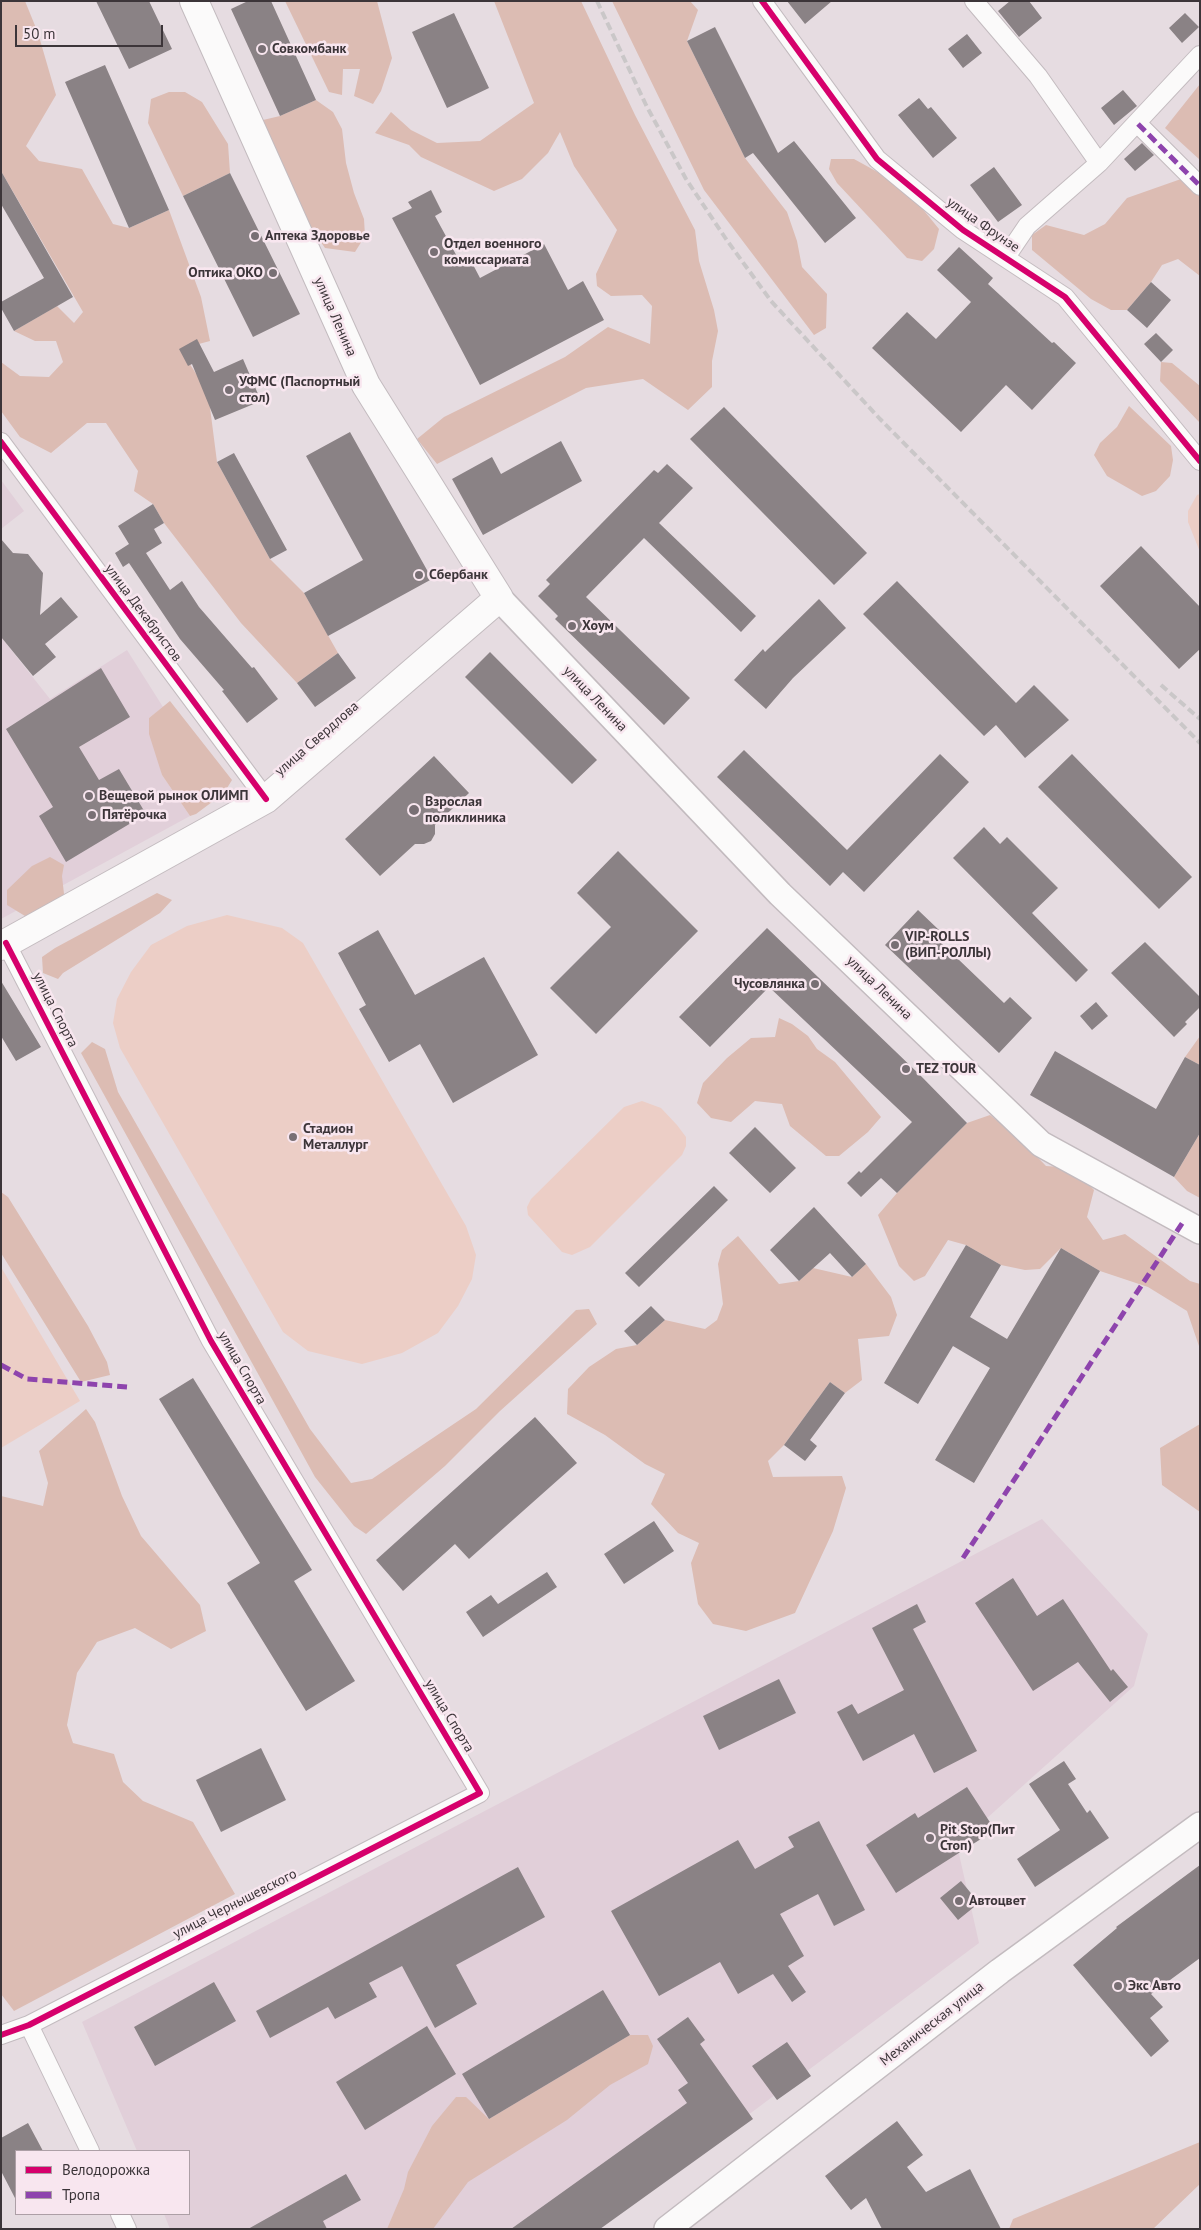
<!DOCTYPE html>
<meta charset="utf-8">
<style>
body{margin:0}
#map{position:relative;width:1201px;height:2230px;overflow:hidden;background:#e6dce1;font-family:"PT Sans",sans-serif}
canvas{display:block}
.frame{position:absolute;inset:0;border:2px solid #3c3539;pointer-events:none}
.legend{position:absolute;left:15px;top:2150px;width:175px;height:65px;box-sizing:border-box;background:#f8e6ef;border:1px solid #ad9fa6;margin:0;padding:6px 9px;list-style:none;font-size:15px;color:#3c3539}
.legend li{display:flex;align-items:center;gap:10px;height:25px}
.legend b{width:25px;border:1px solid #ad9fa6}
.scale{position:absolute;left:15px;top:25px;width:148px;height:22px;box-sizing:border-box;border:2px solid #3c3539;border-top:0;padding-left:6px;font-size:15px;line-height:18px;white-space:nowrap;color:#3c3539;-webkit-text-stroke:4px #f8e6ef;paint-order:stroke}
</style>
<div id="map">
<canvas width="1201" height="2230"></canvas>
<div class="frame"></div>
<ul class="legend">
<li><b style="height:6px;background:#d6006c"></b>Велодорожка</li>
<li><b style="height:6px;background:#8e44ad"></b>Тропа</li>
</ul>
<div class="scale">50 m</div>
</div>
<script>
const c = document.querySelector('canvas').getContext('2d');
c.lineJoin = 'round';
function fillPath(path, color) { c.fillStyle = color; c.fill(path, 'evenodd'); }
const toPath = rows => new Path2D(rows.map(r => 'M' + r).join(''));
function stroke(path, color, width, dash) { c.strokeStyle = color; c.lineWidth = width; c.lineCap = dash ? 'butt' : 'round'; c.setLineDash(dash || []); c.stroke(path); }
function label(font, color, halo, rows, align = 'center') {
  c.font = font + ' "PT Sans",sans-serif'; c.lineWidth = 5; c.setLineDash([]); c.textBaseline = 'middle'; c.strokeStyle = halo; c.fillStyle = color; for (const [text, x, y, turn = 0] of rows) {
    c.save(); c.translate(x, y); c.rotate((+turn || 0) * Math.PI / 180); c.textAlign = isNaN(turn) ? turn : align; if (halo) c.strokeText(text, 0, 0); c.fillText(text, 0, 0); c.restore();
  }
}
fillPath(toPath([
 [1,480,24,511,1,529],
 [1,637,50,699,127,650,163,707,149,718,162,775,190,816,1,919],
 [1042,1519,1148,1634,1134,1686,957,1845,979,1943,595,2229,170,2229,164,2214,189,2214,189,2151,137,2151,82,2022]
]), '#e1cfd9');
fillPath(toPath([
 [1200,494,1200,552,1188,522,1188,511,1197,495],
 [227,915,282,928,303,943,466,1226,476,1255,472,1279,458,1306,438,1333,402,1353,362,1364,308,1351,283,1332,120,1048,113,1023,117,999,131,972,151,945,187,926],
 [642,1101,661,1108,677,1125,686,1137,686,1146,682,1155,590,1247,572,1255,562,1252,528,1215,527,1207,531,1199,624,1107],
 [1,1267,80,1401,1,1448]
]), '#eccec6');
fillPath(toPath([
 [1,1,25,1,38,33,56,95,26,146,39,161,82,169,113,224,129,228,169,210,201,297,210,341,180,349,208,392,217,462,270,559,304,593,338,653,297,683,241,623,164,523,153,504,134,491,138,471,106,423,87,423,51,453,20,437,1,411,1,362,20,376,49,377,63,362,56,341,35,341,14,331,57,306,74,323,83,312,1,171],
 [285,1,377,1,392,58,381,91,373,104,354,96,360,69,343,69,342,95,329,92],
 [494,1,581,1,635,115,695,230,699,261,714,310,718,331,712,361,712,387,688,410,643,379,586,388,437,464,417,439,444,417,565,357,608,327,650,344,652,306,642,295,611,296,597,286,596,274,617,230,574,166,560,132,548,153,522,179,494,191,421,157,409,145,375,133,391,112,411,130,437,143,480,141,534,103],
 [612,1,690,1,698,10,687,41,745,158,787,212,797,241,802,267,827,294,826,328,814,335,704,190],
 [1200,84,1200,160,1165,128],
 [169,92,185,92,202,102,228,144,230,173,183,196,148,123,151,99],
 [316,100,333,112,342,129,346,163,354,193,364,219,365,236,355,252,325,248,309,225,265,133,263,120,280,116],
 [831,159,854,159,892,180,917,202,939,229,934,249,922,261,907,258,837,183,829,169],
 [1181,179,1200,197,1200,276,1178,259,1162,265,1151,282,1127,310,1111,310,1091,299,1032,250,1032,235,1046,225,1084,235,1105,224,1127,198],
 [1161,362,1172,363,1200,386,1200,423,1160,381],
 [1129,406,1171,446,1173,460,1170,476,1156,491,1142,496,1107,476,1094,455,1100,443,1117,427],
 [170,701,232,780,224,793,196,814,190,816,162,775,149,734,149,718],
 [50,857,64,865,62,876,64,894,54,907,38,914,25,916,7,905,7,890,32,866],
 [157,893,172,900,160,913,63,973,58,979,43,973,42,957,55,948],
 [779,1018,792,1024,808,1036,817,1049,835,1062,881,1117,868,1132,839,1156,826,1156,790,1126,782,1104,755,1101,731,1122,711,1118,697,1103,703,1083,727,1058,751,1038,775,1037],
 [1200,1036,1200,1065,1185,1057],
 [92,1042,105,1049,118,1092,310,1429,351,1483,372,1479,476,1409,576,1310,589,1309,597,1324,500,1411,445,1466,366,1534,354,1526,315,1477,81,1053],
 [990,1115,1016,1135,1046,1166,1074,1168,1094,1190,1087,1217,1103,1240,1125,1234,1190,1281,1200,1284,1200,1349,1187,1311,1148,1287,1100,1271,1061,1248,1040,1269,1025,1270,1001,1265,966,1245,948,1240,925,1276,914,1281,899,1266,878,1215,897,1193,967,1123],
 [1200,1133,1200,1198,1187,1191,1174,1177],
 [1,1192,8,1197,88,1326,107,1362,110,1375,81,1382,1,1253],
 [738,1236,779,1284,799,1281,813,1268,852,1277,866,1264,891,1297,897,1315,889,1336,858,1339,862,1380,845,1393,830,1382,784,1445,768,1461,773,1477,842,1476,846,1488,833,1531,795,1613,746,1631,713,1624,698,1604,691,1563,699,1543,678,1533,651,1504,665,1474,645,1464,605,1435,567,1414,568,1389,589,1367,616,1349,637,1345,665,1320,705,1329,717,1320,723,1304,718,1264,722,1250],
 [86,1409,95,1422,122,1496,141,1536,200,1605,206,1631,171,1649,135,1628,97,1642,77,1673,67,1725,73,1743,114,1754,123,1782,143,1801,193,1822,235,1894,14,2011,1,1994,1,1496,43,1506,48,1483,39,1451],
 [1200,1424,1200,1512,1162,1485,1160,1448],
 [630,2035,648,2035,653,2046,648,2064,610,2085,567,2120,468,2182,433,2229,387,2229,404,2189,408,2172,432,2126,456,2097,466,2097,489,2119],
 [1200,2142,1200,2184,1153,2229,1009,2229,1013,2219]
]), '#dcbcb3');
fillPath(toPath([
 [96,1,149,1,172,49,129,69],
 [248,1,271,1,316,100,280,116,231,9],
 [787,1,832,1,805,24],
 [1010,1,1029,1,1042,18,1019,37,998,11],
 [454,13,489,88,447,108,412,32],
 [1185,13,1199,27,1182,43,1169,28],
 [715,27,778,153,794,141,856,218,825,243,753,153,745,158,687,41],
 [967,34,982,53,963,68,948,49],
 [105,65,169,210,129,228,65,82],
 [1123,90,1137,106,1114,125,1101,108],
 [919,98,928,109,931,107,957,138,933,158,898,115],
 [1142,143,1154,155,1135,171,1124,159],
 [994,167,1022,205,998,222,970,185],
 [1,171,73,297,14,331,1,308,1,302,44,278,1,204],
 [230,173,300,314,253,337,183,196],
 [431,190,442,212,435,216,460,262,469,257,480,278,544,244,568,290,583,281,604,320,480,385,392,218,412,208,408,202],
 [959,247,993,278,988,284,1052,343,1054,342,1076,363,1032,410,1006,385,961,432,872,348,907,312,936,339,971,302,937,270],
 [1151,282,1171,300,1147,328,1127,310],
 [1156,333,1173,350,1161,362,1144,344],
 [197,339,214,372,243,359,261,401,215,420,192,364,188,366,179,349],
 [724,407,867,553,834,585,690,439],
 [350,432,432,579,328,636,304,593,363,560,306,456],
 [561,441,582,481,483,535,452,479,492,457,501,474],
 [234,453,287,550,270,559,217,462],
 [667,464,693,488,659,523,756,616,741,632,644,538,586,597,690,698,664,725,555,619,558,616,538,596,550,584,546,580,654,470,658,473],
 [153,504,164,523,154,529,162,543,146,553,170,590,182,581,199,607,252,668,254,667,278,699,247,723,222,691,224,690,180,639,129,563,123,567,115,553,129,544,118,526],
 [1,539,13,553,28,554,43,573,40,615,61,597,78,617,45,644,56,657,33,676,1,637],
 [1141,546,1200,607,1200,649,1179,669,1100,586],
 [897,581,1016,703,1034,685,1069,720,1025,758,996,725,984,736,863,614],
 [819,599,846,628,793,678,766,709,734,680,763,649,765,652],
 [490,652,597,760,572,784,465,677],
 [338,653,356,678,315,707,297,683],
 [101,668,130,717,79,747,99,780,119,769,146,814,66,862,39,816,53,807,6,729],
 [744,750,847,850,940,754,969,782,864,892,843,872,830,886,717,777],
 [1072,754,1192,877,1159,909,1038,787],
 [434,756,469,793,435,825,435,834,431,841,424,844,415,844,380,876,345,839],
 [984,827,1000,844,1007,837,1058,888,1032,913,1088,970,1076,982,953,858],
 [618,851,698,931,596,1034,550,988,611,927,577,893],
 [918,910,939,930,934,936,1004,1003,1010,997,1032,1018,999,1053,885,945],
 [767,928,920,1075,967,1123,897,1193,881,1178,861,1197,847,1183,859,1171,861,1173,912,1122,769,987,710,1047,679,1017],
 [378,930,415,995,484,957,538,1055,453,1103,420,1044,389,1062,359,1009,366,1005,338,953],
 [1145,942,1200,997,1200,1007,1185,1022,1187,1024,1174,1037,1111,973],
 [1,981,41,1047,16,1061,1,1036],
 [1096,1002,1108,1016,1092,1030,1080,1016],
 [1055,1051,1156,1109,1185,1057,1200,1065,1200,1133,1174,1177,1030,1095],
 [755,1127,796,1168,770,1193,729,1153],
 [714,1186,728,1200,639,1287,625,1273],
 [814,1207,866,1264,852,1277,830,1253,799,1281,770,1250],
 [966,1245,1001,1265,970,1317,1007,1339,1061,1248,1100,1271,974,1483,935,1460,990,1368,953,1346,918,1404,884,1383],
 [651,1306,665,1320,637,1345,624,1331],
 [193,1378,312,1570,294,1581,355,1681,306,1711,227,1583,260,1563,159,1399],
 [830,1382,845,1393,810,1440,817,1446,805,1461,784,1445],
 [535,1417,577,1463,469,1559,455,1544,403,1591,376,1560],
 [654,1521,674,1551,624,1584,604,1554],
 [547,1572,557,1587,483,1637,466,1612,491,1595,498,1604],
 [1013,1578,1037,1616,1063,1599,1111,1671,1113,1669,1128,1687,1110,1702,1078,1662,1033,1691,975,1603],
 [917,1604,926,1622,913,1629,977,1751,934,1773,914,1734,863,1761,837,1712,852,1704,858,1714,904,1690,872,1628],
 [779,1679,796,1713,719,1750,703,1716],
 [261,1748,286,1800,221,1832,196,1780],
 [1064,1761,1076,1779,1068,1784,1087,1813,1090,1810,1109,1838,1035,1887,1017,1859,1060,1830,1029,1784],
 [967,1787,995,1830,896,1893,866,1845,915,1813,918,1818],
 [819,1821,865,1910,834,1926,818,1894,780,1914,804,1956,788,1966,806,1992,792,2002,773,1974,738,1994,720,1962,659,1996,611,1911,738,1840,755,1869,794,1847,788,1837],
 [1200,1865,1200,1958,1151,1994,1163,2007,1150,2018,1169,2041,1151,2057,1073,1965,1117,1928,1116,1927],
 [518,1867,545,1917,456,1965,477,2004,435,2028,402,1966,369,1983,377,1997,335,2019,328,2007,270,2038,256,2011],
 [961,1881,979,1903,958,1920,940,1898],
 [214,1982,236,2021,155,2066,134,2027],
 [603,1990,630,2035,489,2119,462,2074],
 [688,2017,705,2040,700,2044,753,2119,600,2229,511,2229,687,2103,678,2090,688,2083,657,2039],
 [427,2026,456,2074,365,2130,336,2082],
 [787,2042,811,2076,777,2100,752,2066],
 [897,2121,923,2155,907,2167,926,2192,970,2169,1001,2229,882,2229,866,2198,851,2210,825,2176],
 [28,2123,43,2151,16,2151,16,2200,1,2171,1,2138],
 [346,2174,361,2200,323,2221,327,2229,248,2229]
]), '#8a8285');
const minor = toPath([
 [762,1,877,159,963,230,1065,297,1200,461],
 [974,1,1038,76,1099,163],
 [1138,124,1200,186],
 [1006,257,1027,226,1099,163,1200,55],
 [1,442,266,799],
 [29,2025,90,2151],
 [1,2035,29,2025,480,1793,211,1341,6,943],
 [120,2214,127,2229]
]);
const secondary = toPath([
 [499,598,780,894,1041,1144,1200,1231],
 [667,2229,1000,1971,1200,1825]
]);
const primary = toPath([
 [1,946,266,799,499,598,366,385,194,1]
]);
stroke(minor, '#c3bbbf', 20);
stroke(secondary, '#c3bbbf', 28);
stroke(primary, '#c3bbbf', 30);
stroke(minor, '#fbfafa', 18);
stroke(secondary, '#fbfafa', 25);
stroke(primary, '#fbfafa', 28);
stroke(toPath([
 [597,1,646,105,686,179,726,239,771,301,880,419,1200,743],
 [1161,685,1200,719]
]), '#cac7c8', 4, [8, 4]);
stroke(toPath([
 [1138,124,1200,186],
 [1,1365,27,1379,127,1387],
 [963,1558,1183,1222]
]), '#8e44ad', 5, [10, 5]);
stroke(toPath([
 [762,1,877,159,963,230,1065,297,1200,461],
 [1,442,266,799],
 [1,2035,29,2025,480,1793,211,1341,6,943]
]), '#d6006c', 6);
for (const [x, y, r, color] of [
 [262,49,5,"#786f74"],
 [255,236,5,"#786f74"],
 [434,252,5,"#786f74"],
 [273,273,5,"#786f74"],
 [229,390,5,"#786f74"],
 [419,575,5,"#786f74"],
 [572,626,5,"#786f74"],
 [89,796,5,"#786f74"],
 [414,810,6,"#786f74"],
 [92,815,5,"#786f74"],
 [895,945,5,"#786f74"],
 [815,984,5,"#786f74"],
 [906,1069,5,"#786f74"],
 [293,1137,5,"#786f74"],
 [930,1838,5,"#786f74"],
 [959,1901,5,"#786f74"],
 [1118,1986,5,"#786f74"]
]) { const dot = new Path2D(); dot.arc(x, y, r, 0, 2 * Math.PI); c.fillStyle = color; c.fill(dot); stroke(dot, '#f8e6ef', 2); }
label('bold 14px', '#3c3539', '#f8e6ef', [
 ["Совкомбанк",272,49],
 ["Аптека Здоровье",265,236],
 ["Отдел военного",444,244],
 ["комиссариата",444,260],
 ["Оптика ОКО",263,273,"right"],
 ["УФМС (Паспортный",239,382],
 ["стол)",239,398],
 ["Сбербанк",429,575],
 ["Хоум",582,626],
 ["Вещевой рынок ОЛИМП",99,796],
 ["Взрослая",425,802],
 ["поликлиника",425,818],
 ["Пятёрочка",102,815],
 ["VIP-ROLLS",905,937],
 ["(ВИП-РОЛЛЫ)",905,953],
 ["Чусовлянка",805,984,"right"],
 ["TEZ TOUR",916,1069],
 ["Стадион",303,1129],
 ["Металлург",303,1145],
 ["Pit Stop(Пит",940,1830],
 ["Стоп)",940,1846],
 ["Автоцвет",969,1901],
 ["Экс Авто",1128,1986]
], 'left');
label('14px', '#3c3539', '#f8e6ef', [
 ["улица Фрунзе",983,225,35],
 ["улица Ленина",335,317,66],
 ["улица Декабристов",143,613,53],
 ["улица Ленина",595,699,46],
 ["улица Свердлова",317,739,-41],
 ["улица Ленина",879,988,44],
 ["улица Спорта",55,1010,63],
 ["улица Спорта",242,1368,60],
 ["улица Спорта",449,1716,59],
 ["улица Чернышевского",235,1904,-27],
 ["Механическая улица",932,2024,-38]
]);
</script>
